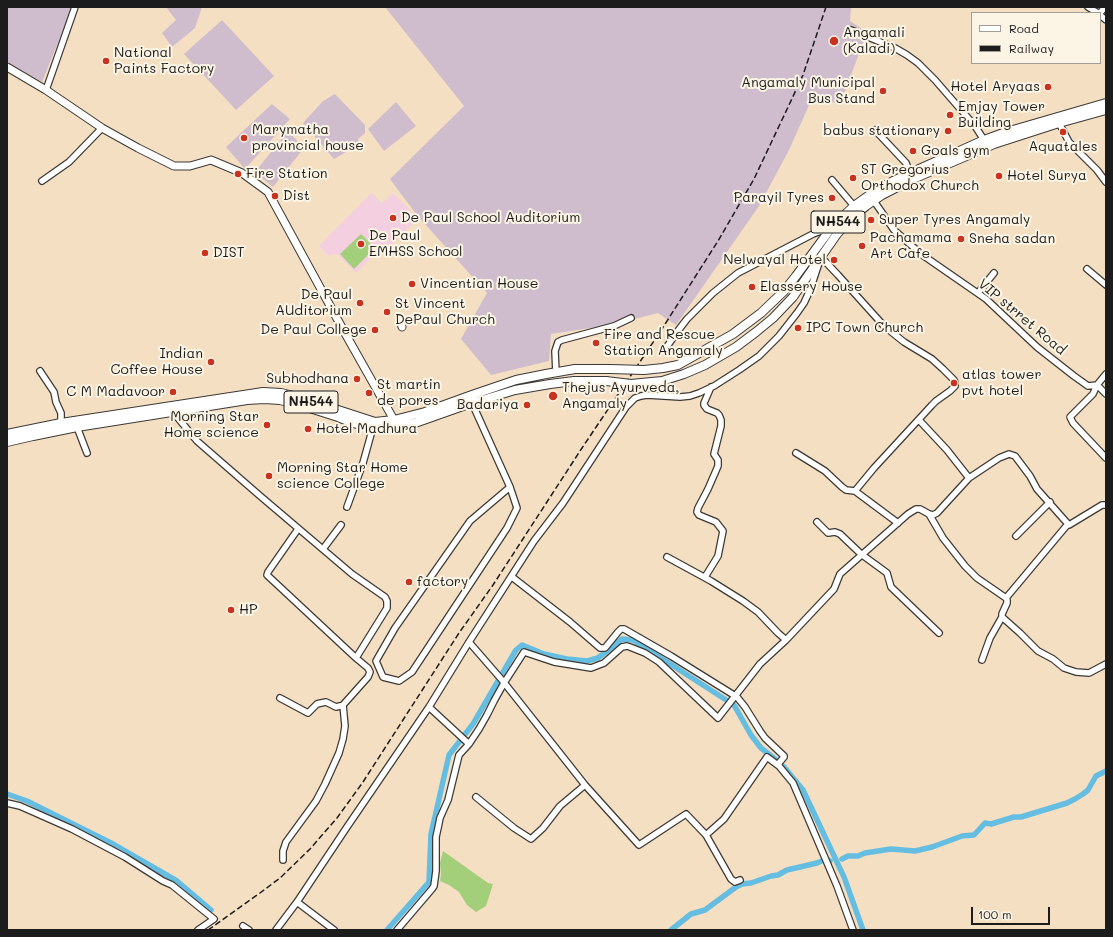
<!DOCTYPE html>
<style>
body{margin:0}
#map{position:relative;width:1113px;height:937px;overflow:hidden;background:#f4dfc2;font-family:Mali,sans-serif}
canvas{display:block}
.frame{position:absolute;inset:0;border:8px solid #1c1c1c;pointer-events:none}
.legend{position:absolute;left:971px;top:12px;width:130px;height:52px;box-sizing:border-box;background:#fcf5e5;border:1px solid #a29e95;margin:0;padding:5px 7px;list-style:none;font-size:12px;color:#1c1c1c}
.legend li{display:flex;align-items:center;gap:8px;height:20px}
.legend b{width:20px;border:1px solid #a29e95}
.scale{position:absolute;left:971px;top:907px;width:79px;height:18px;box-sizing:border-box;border:2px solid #1c1c1c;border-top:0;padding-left:5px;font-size:12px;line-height:14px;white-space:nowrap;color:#1c1c1c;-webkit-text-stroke:3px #fcf5e5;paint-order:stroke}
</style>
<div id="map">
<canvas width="1113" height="937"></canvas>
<div class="frame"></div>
<ul class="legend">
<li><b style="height:5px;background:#fff"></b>Road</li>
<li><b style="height:5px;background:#1c1c1c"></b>Railway</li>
</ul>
<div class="scale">100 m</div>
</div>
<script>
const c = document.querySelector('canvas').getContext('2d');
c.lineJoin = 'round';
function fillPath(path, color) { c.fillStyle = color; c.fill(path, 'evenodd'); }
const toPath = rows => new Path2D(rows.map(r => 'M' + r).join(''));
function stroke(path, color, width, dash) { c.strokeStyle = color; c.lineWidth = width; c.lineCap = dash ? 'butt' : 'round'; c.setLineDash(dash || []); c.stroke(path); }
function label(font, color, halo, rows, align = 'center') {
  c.font = font + ' Mali,sans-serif'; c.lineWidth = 4; c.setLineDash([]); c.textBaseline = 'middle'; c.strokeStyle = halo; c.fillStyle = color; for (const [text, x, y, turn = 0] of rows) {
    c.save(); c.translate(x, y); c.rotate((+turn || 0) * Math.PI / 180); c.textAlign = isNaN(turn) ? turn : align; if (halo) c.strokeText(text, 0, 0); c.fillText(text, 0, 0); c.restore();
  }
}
fillPath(toPath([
 [371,193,382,203,393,193,418,218,381,256,377,252,356,273,336,253,329,256,319,246]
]), '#f3cfdf');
fillPath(toPath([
 [7,7,71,7,68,18,42,82,7,62],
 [166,7,202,7,195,28,172,47,162,33,176,20],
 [385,7,851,7,850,21,867,32,840,105,814,94,789,150,759,206,676,325,658,313,610,325,551,334,549,361,491,375,461,339,487,293,416,214,390,179,464,106],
 [222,20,274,76,236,110,184,54],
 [335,94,365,125,365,133,358,139,360,144,334,159,303,123,323,101],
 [396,102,416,126,384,151,368,129],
 [272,104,290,119,245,169,226,147],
 [288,131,304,148,273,187,255,172]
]), '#cfbdce');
fillPath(toPath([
 [361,234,375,248,354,269,340,254],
 [443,851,488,883,493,884,486,906,476,912,467,905,459,892,449,885,440,881,441,874,440,863]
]), '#a3ce7a');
stroke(toPath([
 [7,794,27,801,111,843,177,881,211,910],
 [842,859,848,856,858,856,865,853,891,849,915,851,932,847,962,836,974,835,985,823,991,824,1014,817,1021,817,1067,803,1075,799,1083,794,1088,790,1096,776,1106,771],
 [387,930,429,882,431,834,449,755,473,724,516,650,522,645,544,654,567,659,587,661,598,658,622,639,633,640,734,705,751,735,761,748,775,759,784,767,803,790,844,877,863,930],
 [671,930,691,914,705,910,736,887,742,884,751,883,771,876,778,875,787,870,817,863,826,859,830,861]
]), '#65bee2', 5.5);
const minor = toPath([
 [1088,7,1098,13],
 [1100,13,1105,7],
 [1100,15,1106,20],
 [851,30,895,48,907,55,918,63,935,80,975,126,984,140],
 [46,90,75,7],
 [1059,123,1069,142,1097,170,1106,182],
 [875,130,906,163,910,173],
 [832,180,854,206],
 [42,181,69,162,102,128],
 [874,201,894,230,921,254,986,299,1037,347,1074,376,1088,386,1097,385,1106,374],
 [1087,269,1106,285],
 [978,293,994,273],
 [666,348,677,332,687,319,713,293,738,273,813,234,832,227],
 [40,371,54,392,56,402,61,413,61,423],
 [556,373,555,351,558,342,562,340,614,326,631,318],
 [1106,394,1097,385,1093,394,1070,417,1073,423,1106,458],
 [472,403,510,487,517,508,507,528,412,672,399,681,383,677,376,661,395,628,470,521,510,487],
 [173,412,197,441,259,495,352,574,385,597,387,601,387,608,356,658],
 [919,420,947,450,969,478],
 [77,427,87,453],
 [796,453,825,471,842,487,846,490,855,491,898,523],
 [347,507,363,463,373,427],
 [929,514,943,538,965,566,977,578,1006,598,1007,600,1007,603,1002,614,1002,617,1020,633,1038,651,1053,659,1064,668,1076,672,1089,673,1106,664],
 [817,522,828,533,835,532,840,534,861,554,887,573,891,587,939,633],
 [1016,536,1050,502],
 [323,549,341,525],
 [667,557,711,581,743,601,758,612,778,633,786,640,834,589,840,574,908,514,916,509,920,509,929,514,933,515,937,513,969,478,999,458,1009,454,1015,456,1030,476,1037,489,1068,524,1069,525,1102,505,1106,505],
 [512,577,570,622,600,648,605,648,618,632,621,629,624,629,671,656,737,697,745,707,760,731,765,738,784,756,784,757,779,763,779,766],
 [705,577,718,556,723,531,716,522,699,515,697,512,698,508,708,489,718,466,718,460,714,454,721,426,721,420,719,415,717,413,707,409,704,405,704,403,711,387],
 [1006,598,1068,524],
 [469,642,502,680,585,785,639,845,686,814,706,835,731,879,735,882,740,880],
 [982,660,990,638,1002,617],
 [280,698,308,713,317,704,321,703,326,702,336,707,340,706,343,705,368,677,370,672,368,668,356,658,267,575,268,572,298,529],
 [429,707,469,744],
 [476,797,514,828,531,839,543,828,560,806,585,785],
 [7,803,20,806,72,829,125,857,163,881,172,885,214,919,198,930],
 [706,835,724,819,767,757,779,766,793,783,837,886,853,930],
 [283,860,283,851,286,842,316,801,325,784,339,753,343,739,345,726,343,705],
 [243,926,249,930],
 [276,930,297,902],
 [334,930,297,902,347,827,429,707,469,642,534,541,563,503,626,407,635,398,641,396,647,395,680,397,690,396,699,393,714,386,739,370,759,356,779,336,797,313,804,303,810,290,821,257,838,275,884,326,904,342,932,359,943,369,954,380,955,383,955,386,950,391,936,401,932,405,874,468,855,491],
 [397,930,432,889,434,886,436,871,436,837,438,828,440,818,448,800,459,755,469,744,479,729,487,715,494,701,504,683,524,652,554,662,591,668,604,663,622,647,627,646,630,647,645,653,659,662,718,718,760,664,786,640]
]);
const major = toPath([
 [7,67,46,90,102,128,138,148,174,166,190,166,211,160,242,173,268,192,346,335,394,420,394,424],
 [400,319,402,327]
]);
const highway = toPath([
 [784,291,796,276,832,227,854,206,875,191,893,181,910,173,984,140,1006,132,1106,103],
 [793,297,837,234,851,218,866,206,882,195,913,179,994,144,1059,123,1106,110],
 [7,434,61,423,263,392,281,393,298,397,375,422,394,420,425,412,472,395,516,380,546,374,575,369,610,369],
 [7,442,33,436,77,427,247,400,265,399,280,400,297,404,338,417,353,423,373,427,393,428,415,423,463,406,515,390,550,384,574,381,606,381]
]);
stroke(minor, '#3c3935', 8);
stroke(major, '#3c3935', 9);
stroke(highway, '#3c3935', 10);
stroke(minor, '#fff', 5.5);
stroke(major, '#fff', 7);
stroke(highway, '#fff', 8);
stroke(toPath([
 [208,930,260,893,280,878,310,849,337,818,363,782,459,633,493,585,582,448,660,332,718,241,754,179,789,105,803,75,826,7]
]), '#1c1c1c', 1.5, [6, 3]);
const highwayBridge = toPath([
 [610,369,644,370,663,368,678,365,733,334,761,313,784,291],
 [606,381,631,384,662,381,684,374,705,365,736,347,756,332,773,318,793,297]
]);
stroke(highwayBridge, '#3c3935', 10, []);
stroke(highwayBridge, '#fff', 8);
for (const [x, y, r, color] of [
 [834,41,5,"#c8321e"],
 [106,61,4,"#c8321e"],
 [1048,87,4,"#c8321e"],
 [883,91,4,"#c8321e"],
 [950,115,4,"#c8321e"],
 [948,131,4,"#c8321e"],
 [1063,132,4,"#c8321e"],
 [244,138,4,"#c8321e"],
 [913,151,4,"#c8321e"],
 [238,174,4,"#c8321e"],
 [999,176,4,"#c8321e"],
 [853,178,4,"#c8321e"],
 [275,196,4,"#c8321e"],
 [832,198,4,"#c8321e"],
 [393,218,4,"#c8321e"],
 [871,220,4,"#c8321e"],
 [961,239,4,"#c8321e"],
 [361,244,4,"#c8321e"],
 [862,246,4,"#c8321e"],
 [205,253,4,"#c8321e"],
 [834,260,4,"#c8321e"],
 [412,284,4,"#c8321e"],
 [752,287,4,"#c8321e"],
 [360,303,4,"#c8321e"],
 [387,312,4,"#c8321e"],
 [798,328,4,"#c8321e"],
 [375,330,4,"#c8321e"],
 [596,343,4,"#c8321e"],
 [211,362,4,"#c8321e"],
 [357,379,4,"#c8321e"],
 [954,383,4,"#c8321e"],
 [173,392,4,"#c8321e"],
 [369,393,4,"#c8321e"],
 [553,396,5,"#c8321e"],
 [527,405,4,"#c8321e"],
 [267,425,4,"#c8321e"],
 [308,429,4,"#c8321e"],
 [269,476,4,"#c8321e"],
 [409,582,4,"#c8321e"],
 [231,610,4,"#c8321e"]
]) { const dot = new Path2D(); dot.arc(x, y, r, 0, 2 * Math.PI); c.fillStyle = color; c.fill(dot); stroke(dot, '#fcf5e5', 1.5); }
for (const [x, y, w] of [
 [838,222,54],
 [311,402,54]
]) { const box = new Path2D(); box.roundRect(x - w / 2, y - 11, w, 22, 3); c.fillStyle = '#fcf5e5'; c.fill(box); stroke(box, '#1c1c1c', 1); }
label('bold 13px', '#1c1c1c', null, [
 ["NH544",838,222],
 ["NH544",311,402]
]);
label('14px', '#1c1c1c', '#fcf5e5', [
 ["Angamali",843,33],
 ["(Kaladi)",843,49],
 ["National",114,53],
 ["Paints Factory",114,69],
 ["Angamaly Municipal",875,83,"right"],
 ["Bus Stand",875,99,"right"],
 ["Hotel Aryaas",1040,87,"right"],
 ["Emjay Tower",958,107],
 ["Building",958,123],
 ["Marymatha",252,130],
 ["provincial house",252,146],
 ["babus stationary",940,131,"right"],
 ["Aquatales",1063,147,"center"],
 ["Goals gym",921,151],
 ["ST Gregorius",861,170],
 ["Orthodox Church",861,186],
 ["Fire Station",246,174],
 ["Hotel Surya",1007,176],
 ["Dist",283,196],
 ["Parayil Tyres",824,198,"right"],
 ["De Paul School Auditorium",401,218],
 ["Super Tyres Angamaly",879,220],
 ["De Paul",369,236],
 ["EMHSS School",369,252],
 ["Pachamama",870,238],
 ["Art Cafe",870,254],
 ["Sneha sadan",969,239],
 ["DIST",213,253],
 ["Nelwayal Hotel",826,260,"right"],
 ["Vincentian House",420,284],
 ["Elassery House",760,287],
 ["De Paul",352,295,"right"],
 ["AUditorium",352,311,"right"],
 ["St Vincent",395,304],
 ["DePaul Church",395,320],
 ["IPC Town Church",806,328],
 ["De Paul College",367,330,"right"],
 ["Fire and Rescue",604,335],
 ["Station Angamaly",604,351],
 ["Indian",203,354,"right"],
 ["Coffee House",203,370,"right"],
 ["atlas tower",962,375],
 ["pvt hotel",962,391],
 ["Subhodhana",349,379,"right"],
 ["St martin",377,385],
 ["de pores",377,401],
 ["Thejus Ayurveda,",562,388],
 ["Angamaly",562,404],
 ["C M Madavoor",165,392,"right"],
 ["Badariya",519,405,"right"],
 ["Morning Star",259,417,"right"],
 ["Home science",259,433,"right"],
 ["Hotel Madhura",316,429],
 ["Morning Star Home",277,468],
 ["science College",277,484],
 ["factory",417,582],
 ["HP",239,610]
], 'left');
label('14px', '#1c1c1c', '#fcf5e5', [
 ["VIP strret Road",1022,317,40]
]);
</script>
